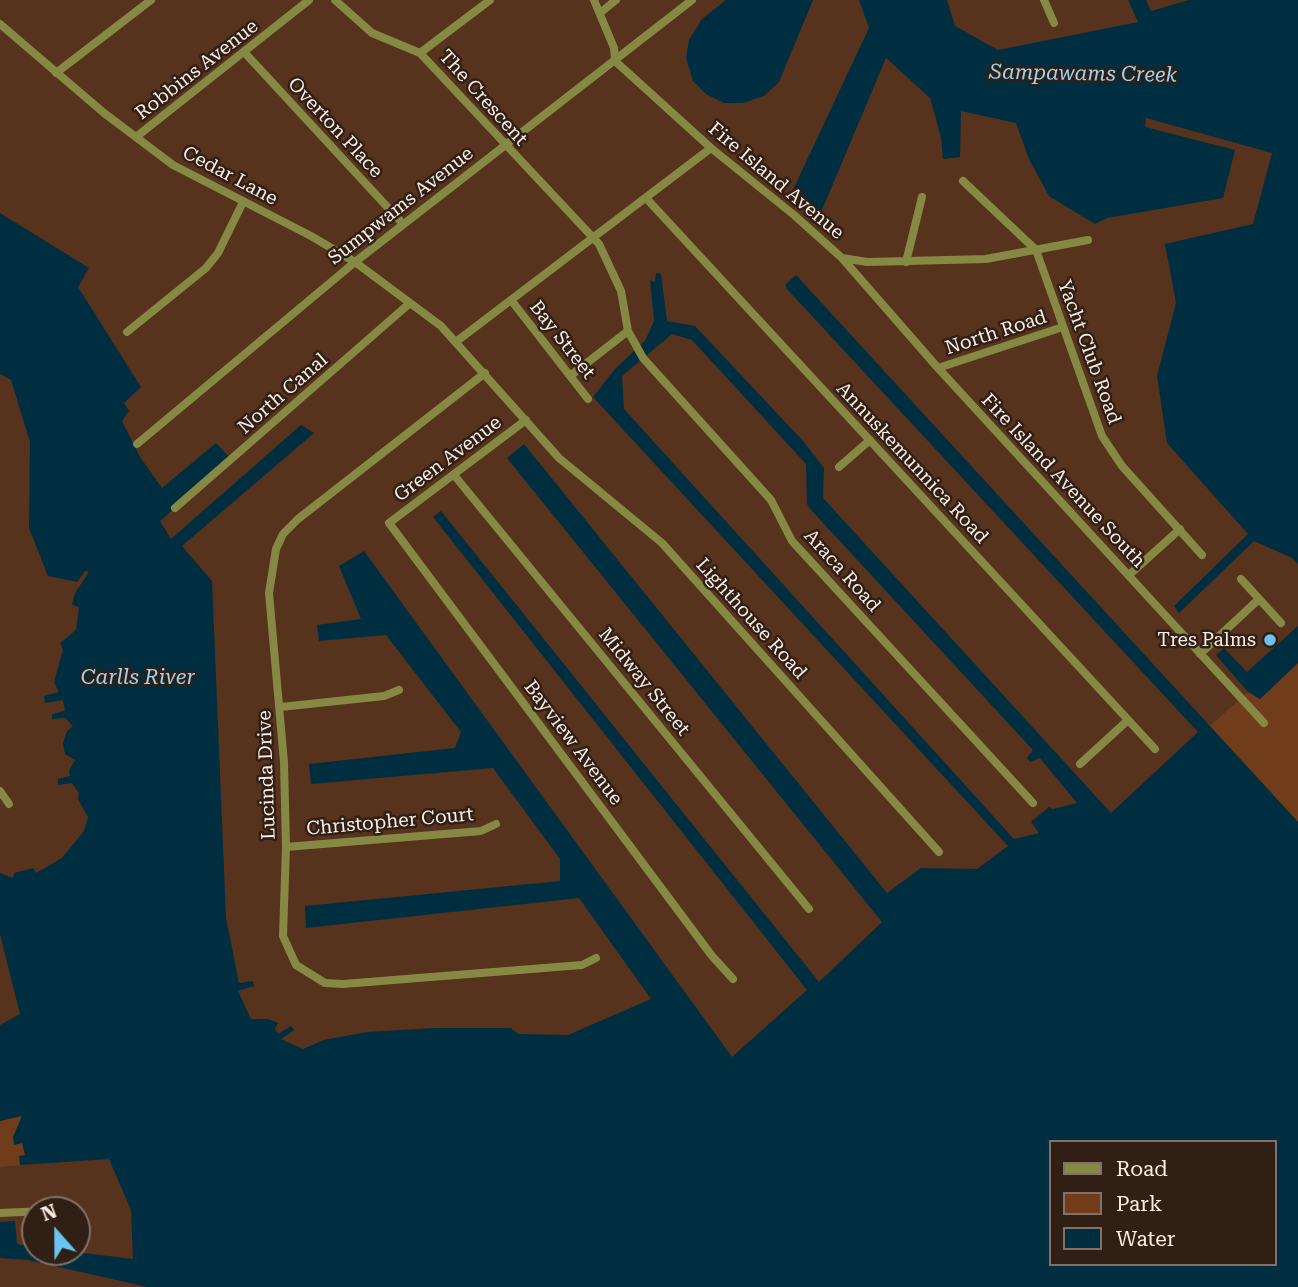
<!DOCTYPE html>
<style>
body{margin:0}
#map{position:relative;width:1298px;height:1287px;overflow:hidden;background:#57321c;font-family:"Roboto Serif",serif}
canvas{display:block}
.legend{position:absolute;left:1049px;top:1140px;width:228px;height:126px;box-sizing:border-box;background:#301f15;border:2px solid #827168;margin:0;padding:9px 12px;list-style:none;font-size:21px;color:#fcede5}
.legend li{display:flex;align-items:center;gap:14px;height:35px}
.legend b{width:35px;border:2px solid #827168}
.north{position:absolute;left:21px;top:1196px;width:70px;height:70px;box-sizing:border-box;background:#301f15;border:2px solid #827168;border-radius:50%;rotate:339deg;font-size:19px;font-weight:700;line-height:28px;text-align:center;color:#fcede5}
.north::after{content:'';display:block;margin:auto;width:24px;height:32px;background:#68c4f0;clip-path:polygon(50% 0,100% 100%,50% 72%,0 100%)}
</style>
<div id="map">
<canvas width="1298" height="1287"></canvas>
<ul class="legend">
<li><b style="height:9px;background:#868944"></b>Road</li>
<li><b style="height:19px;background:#703c1a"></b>Park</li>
<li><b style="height:19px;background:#002e41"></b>Water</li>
</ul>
<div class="north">N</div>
</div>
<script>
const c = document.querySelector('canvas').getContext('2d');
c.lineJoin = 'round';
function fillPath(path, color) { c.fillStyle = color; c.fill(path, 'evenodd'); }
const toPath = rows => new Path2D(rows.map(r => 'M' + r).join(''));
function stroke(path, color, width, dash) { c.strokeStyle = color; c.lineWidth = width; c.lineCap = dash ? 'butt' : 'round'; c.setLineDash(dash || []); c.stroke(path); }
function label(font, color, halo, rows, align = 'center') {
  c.font = font + ' "Roboto Serif",serif'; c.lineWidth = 5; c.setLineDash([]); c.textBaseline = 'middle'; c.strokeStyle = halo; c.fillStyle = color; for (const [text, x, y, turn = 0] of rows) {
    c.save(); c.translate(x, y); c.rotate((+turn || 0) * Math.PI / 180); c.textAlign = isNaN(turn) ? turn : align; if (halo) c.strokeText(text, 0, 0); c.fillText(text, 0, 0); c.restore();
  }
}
fillPath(toPath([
 [1298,663,1298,822,1210,726,1249,691,1260,699],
 [23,1115,32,1164,0,1167,0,1121]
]), '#703c1a');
fillPath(toPath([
 [726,0,813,0,779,82,764,96,743,103,724,103,706,94,693,81,686,58,689,40,702,19],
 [859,0,947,0,955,26,998,50,1138,22,1128,0,1146,0,1151,11,1189,0,1298,0,1298,564,1292,558,1254,541,1179,613,1174,606,1248,534,1167,443,1157,376,1176,303,1165,244,1253,224,1272,153,1146,118,1145,127,1235,150,1223,198,1107,218,1095,224,1049,196,1029,159,1016,123,961,111,960,157,943,159,941,137,930,98,886,58,819,217,791,194,869,28],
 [0,213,89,268,78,287,141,387,124,403,129,411,122,421,140,457,162,488,216,443,230,458,160,521,171,539,301,425,314,433,182,546,212,581,226,918,239,983,253,981,254,986,238,991,251,1019,268,1019,278,1023,275,1029,278,1034,291,1026,294,1030,281,1039,303,1049,324,1040,367,1032,434,1028,511,1028,518,1034,568,1035,651,999,579,898,306,928,305,906,560,881,560,859,493,768,311,784,309,764,455,748,461,732,386,635,319,641,317,625,361,619,339,566,364,551,732,1057,807,990,433,517,441,511,819,982,882,922,507,458,524,444,887,893,921,868,977,869,1008,846,593,397,615,369,645,341,654,321,650,280,655,282,656,273,661,274,667,321,695,326,803,441,824,468,823,498,1111,813,1198,732,786,288,786,284,796,275,1298,822,1298,1287,147,1287,28,1260,0,1258,0,1222,15,1221,17,1244,35,1247,35,1252,75,1252,133,1259,131,1210,109,1159,20,1165,19,1156,25,1155,22,1143,14,1145,13,1137,22,1116,0,1121,0,1025,20,1014,0,934,0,873,13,878,14,873,33,868,36,873,62,858,84,831,88,817,78,799,79,793,72,783,58,785,58,779,70,776,69,770,75,760,65,754,63,743,67,731,73,726,65,718,52,719,52,714,65,711,63,700,45,703,44,696,59,692,54,682,63,650,60,643,76,630,79,607,72,605,75,593,89,572,85,571,77,582,48,576,29,528,30,442,11,380,0,374],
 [672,334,692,340,806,464,807,504,812,511,1033,750,1027,758,1030,762,1040,758,1077,803,1053,809,1049,807,1031,822,1039,833,1014,839,624,409,622,376],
 [1051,1142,1275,1142,1275,1264,1051,1264],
 [1298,626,1298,663,1260,699,1248,692,1216,655,1224,648,1247,672]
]), '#002e41');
stroke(toPath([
 [335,0,372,33,420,53,599,244,621,291,628,331,643,358,771,500,792,541,1033,803],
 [594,0,614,48,615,61,711,148,794,215,842,258,867,262,986,259,1088,240],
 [1044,0,1054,23],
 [600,13,616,0],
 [0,24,104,113,173,165,311,236,355,262,441,326,559,458,662,543,939,852],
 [245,53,403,224],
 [420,53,490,0],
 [56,73,151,0],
 [136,137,309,0],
 [963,181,1036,250,1102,436,1122,466,1202,555],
 [646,198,1155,749],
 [842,258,938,368,1264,723],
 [906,262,922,197],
 [511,300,588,399],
 [127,332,206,268,218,253,243,202],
 [457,341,711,148],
 [938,368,1063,327],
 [485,373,298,519,283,534,276,549,269,593,284,762,286,847,283,936,296,965,325,983,343,984,582,965,596,958],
 [570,376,628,331],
 [526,420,389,523,712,956,733,979],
 [137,444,355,262,692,0],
 [839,467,870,440],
 [454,475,809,909],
 [175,508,410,303],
 [1129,575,1180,529],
 [1241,579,1281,623],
 [1200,654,1259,599],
 [281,707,384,696,399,690],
 [1080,764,1127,721],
 [0,791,9,804],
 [286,847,481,831,496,824],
 [0,1213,66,1210]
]), '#868944', 8);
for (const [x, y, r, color] of [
 [1270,640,7,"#68c4f0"]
]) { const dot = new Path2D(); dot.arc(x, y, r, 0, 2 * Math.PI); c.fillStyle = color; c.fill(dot); stroke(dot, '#301f15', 2.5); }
label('19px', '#fcede5', '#301f15', [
 ["Robbins Avenue",197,70,-38],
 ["The Crescent",483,98,48],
 ["Overton Place",335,128,47],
 ["Cedar Lane",230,176,28],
 ["Fire Island Avenue",776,181,40],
 ["Sumpwams Avenue",401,206,-38],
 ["North Road",996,333,-18],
 ["Bay Street",562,340,52],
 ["Yacht Club Road",1089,352,70],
 ["North Canal",283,394,-41],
 ["Green Avenue",448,459,-37],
 ["Annuskemunnica Road",912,463,47],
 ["Fire Island Avenue South",1063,481,47],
 ["Araca Road",842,571,48],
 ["Lighthouse Road",751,619,48],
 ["Midway Street",644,682,51],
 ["Bayview Avenue",573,743,53],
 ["Lucinda Drive",267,775,-92],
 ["Christopher Court",390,822,-5]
]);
label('19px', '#fcede5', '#301f15', [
 ["Tres Palms",1256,640]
], 'right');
label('italic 21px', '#9cd4f1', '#301f15', [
 ["Sampawams Creek",1083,74,1],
 ["Carlls River",138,678]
]);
</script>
